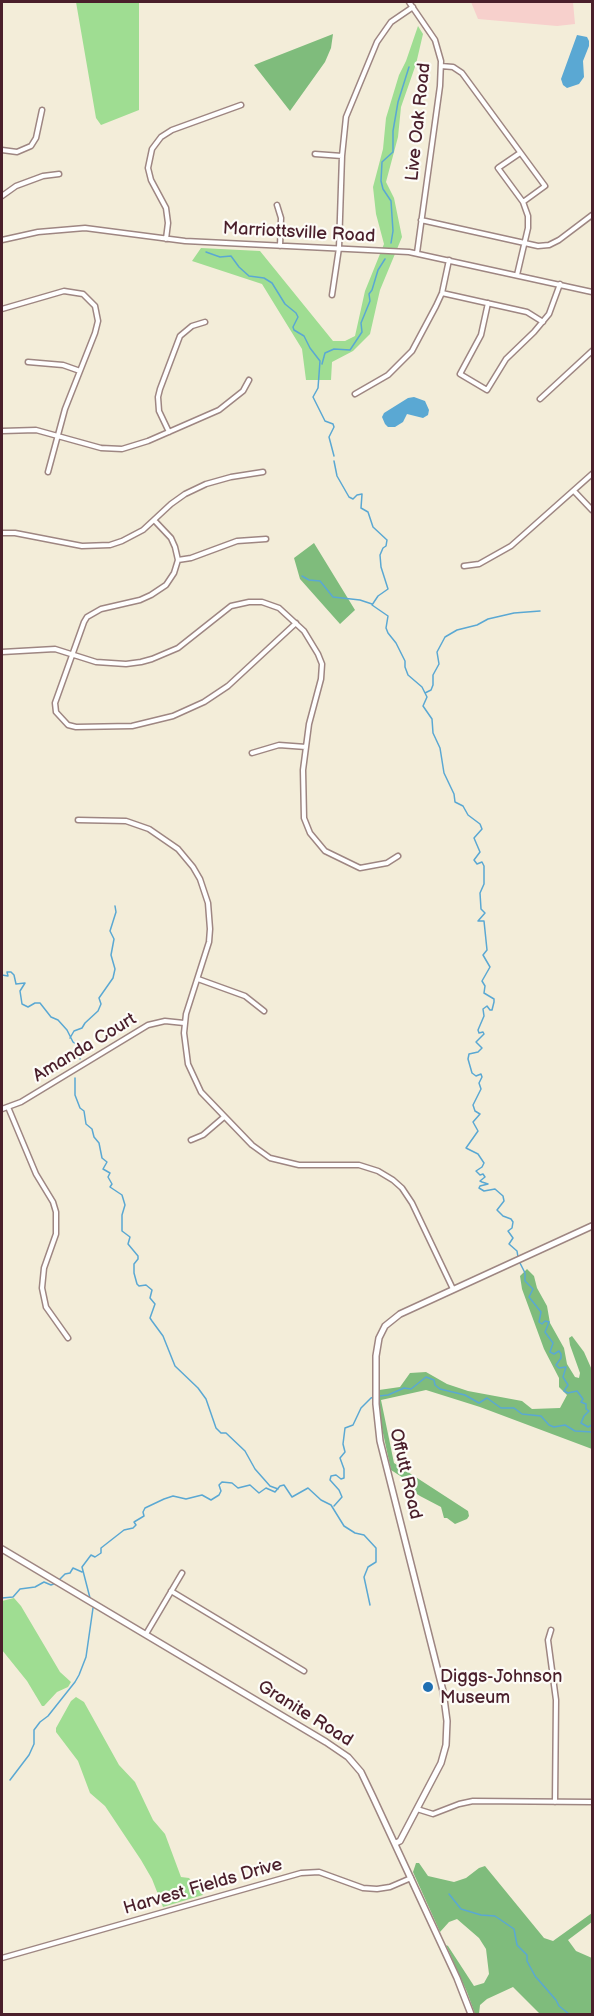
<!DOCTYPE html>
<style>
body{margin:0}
#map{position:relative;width:594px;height:2016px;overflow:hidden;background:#f3edd9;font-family:"Balsamiq Sans",sans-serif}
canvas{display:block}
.frame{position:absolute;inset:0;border:3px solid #4a1f2b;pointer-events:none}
</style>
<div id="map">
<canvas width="594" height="2016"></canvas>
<div class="frame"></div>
</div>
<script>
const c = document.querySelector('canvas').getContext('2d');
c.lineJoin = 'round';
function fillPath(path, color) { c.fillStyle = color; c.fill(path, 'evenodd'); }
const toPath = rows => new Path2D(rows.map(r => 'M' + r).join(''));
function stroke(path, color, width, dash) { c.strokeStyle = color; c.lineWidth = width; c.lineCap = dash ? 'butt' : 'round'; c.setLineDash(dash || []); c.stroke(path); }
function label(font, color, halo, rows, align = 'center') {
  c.font = font + ' "Balsamiq Sans",sans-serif'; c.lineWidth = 4.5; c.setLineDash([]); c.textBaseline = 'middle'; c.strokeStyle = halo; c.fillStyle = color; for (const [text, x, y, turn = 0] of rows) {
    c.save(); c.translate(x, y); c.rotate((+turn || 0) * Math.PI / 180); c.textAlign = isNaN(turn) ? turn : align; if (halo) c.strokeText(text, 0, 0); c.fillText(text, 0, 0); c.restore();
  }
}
fillPath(toPath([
 [471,2,573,2,575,24,557,26,478,19]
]), '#f7d0cc');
fillPath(toPath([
 [76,2,139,2,139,110,101,125,96,118],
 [418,26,423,34,416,64,401,107,398,137,386,182,394,198,402,237,380,290,370,334,353,351,332,362,331,380,306,380,302,349,262,284,192,261,201,248,260,251,333,341,345,341,355,336,365,291,384,244,376,214,373,187,383,149,386,118,399,75,406,61],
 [14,1598,21,1606,60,1672,71,1682,68,1687,57,1692,44,1706,42,1706,27,1681,2,1650,2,1601],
 [76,1697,84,1702,119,1765,135,1782,153,1820,165,1834,181,1877,189,1878,203,1895,163,1907,152,1879,141,1860,105,1806,90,1793,78,1761,56,1732,56,1728,71,1701]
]), '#9fdd92');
fillPath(toPath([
 [333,34,331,48,325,62,290,111,254,65],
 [314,543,355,610,340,624,300,579,294,558],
 [527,1269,534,1276,537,1288,547,1306,550,1323,564,1348,567,1364,575,1377,579,1378,580,1373,570,1345,569,1338,572,1336,584,1352,592,1370,592,1449,480,1407,426,1390,381,1400,394,1463,468,1511,469,1516,467,1519,455,1524,447,1518,444,1518,441,1507,420,1496,414,1492,408,1481,391,1470,381,1424,379,1390,400,1387,410,1373,426,1372,447,1384,468,1391,522,1401,532,1409,560,1408,567,1395,559,1387,559,1378,544,1349,522,1289,520,1276],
 [416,1863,419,1863,428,1876,454,1882,466,1878,479,1868,485,1866,544,1938,553,1941,592,1913,592,1922,568,1940,576,1951,592,1958,592,2014,540,2014,513,1987,487,1999,480,2005,479,2014,475,2014,467,1992,446,1945,448,1946,474,1986,484,1983,489,1974,486,1949,479,1938,457,1919,449,1922,440,1932,413,1872]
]), '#7fbc7c');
fillPath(toPath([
 [577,35,587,37,589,41,589,46,583,61,584,77,579,84,567,88,563,85,561,79],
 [414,397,425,401,429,410,428,415,423,418,407,414,403,422,395,427,388,427,385,424,382,417,384,413,408,398]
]), '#5aa8d3');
stroke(toPath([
 [391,243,393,231,391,201,383,189,381,181,382,162,393,152,393,131,398,102,409,67],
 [206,252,220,257,231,256,239,267,249,276,264,278,272,283,285,304,296,313,298,317,293,327,294,330,304,336,310,348,320,361,318,388,313,397,325,421,333,424,334,427,329,437,334,456],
 [322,364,325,353,334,349,350,350,362,332,361,323,370,301,369,294,372,290,378,270,385,259],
 [334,461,337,476,349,497,353,499,357,495,362,494,361,508,368,512,373,527,387,540,386,546,383,548,380,555,381,567,388,589,378,596,372,605,388,616,386,628,388,633,396,643,405,661,405,667,408,675,422,687,427,697,423,706,432,719,433,733,440,748,444,773,454,794,455,802,463,806,468,815,480,824,482,829,474,838,480,852,474,860,477,864,482,862,484,866,484,884,480,893,481,909,485,913,478,921,484,921,487,950,483,955,490,967,482,981,485,986,484,993,494,999,494,1002,492,1010,490,1010,487,1006,483,1009,484,1016,478,1030,479,1033,483,1032,484,1034,476,1042,482,1048,478,1052,469,1054,468,1059,472,1073,476,1076,481,1074,482,1077,479,1083,481,1089,473,1105,475,1111,480,1114,473,1122,478,1131,466,1148,478,1154,484,1163,482,1167,476,1171,480,1175,483,1174,485,1177,480,1181,482,1182,488,1184,480,1186,479,1188,484,1191,495,1189,503,1196,504,1201,497,1210,503,1216,511,1219,513,1222,512,1228,508,1231,513,1238,509,1244,517,1251,518,1257],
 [302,576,309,580,320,581,333,597,360,600,372,604],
 [425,693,431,690,433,685,433,675,439,664,437,652,445,637,457,630,477,625,488,619,514,613,540,611],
 [2,975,8,976,7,972,11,972,14,975,16,984,25,983,20,991,22,1004,28,1007,35,1003,40,1003,51,1017,58,1020,67,1030,73,1042,81,1048,80,1059],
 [70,1038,74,1031,82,1028,85,1023,98,1011,101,1004,99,998,113,978,115,969,111,955,114,939,110,931,116,912,115,906],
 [75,1078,75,1095,80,1108,84,1111,86,1124,92,1129,94,1137,99,1143,102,1158,107,1162,103,1169,110,1173,108,1177,112,1184,110,1187,122,1195,125,1205,122,1215,122,1231,130,1237,128,1244,138,1256,138,1259,134,1264,134,1273,137,1284,139,1286,146,1285,152,1290,150,1298,155,1304,150,1318,152,1321,163,1336,175,1366,198,1388,206,1399,216,1428,221,1433,226,1433,245,1451,255,1469,270,1486,278,1489],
 [519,1261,525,1273,525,1281,533,1289,529,1297,541,1312,539,1322,542,1324,545,1321,549,1322,545,1332,553,1343,550,1352,554,1354,559,1351,561,1354,561,1358,556,1365,559,1368,566,1367,563,1377,568,1385,564,1391,568,1393,577,1391,583,1399,581,1402,586,1404,586,1409,589,1411,584,1416,581,1423,588,1427,592,1425],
 [379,1396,388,1395,404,1388,411,1389,426,1377,434,1380,435,1385,440,1389,465,1395,479,1403,487,1398,501,1408,514,1408,522,1414,541,1416,549,1425,554,1427,565,1425,575,1431,592,1432],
 [334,1506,342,1497,339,1490,330,1480,331,1476,336,1475,341,1479,344,1478,344,1469,340,1458,345,1452,343,1444,345,1428,353,1425,361,1408,371,1398,374,1397],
 [59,1580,65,1574,70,1573,73,1568,82,1572],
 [2,1598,13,1597,20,1589,35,1587,44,1582,51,1585,56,1583],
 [90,1598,82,1567,91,1555,95,1557,101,1553,101,1548,124,1530,133,1528,136,1525,134,1522,144,1516,143,1512,145,1508,164,1499,173,1496,186,1499,202,1495,211,1500,219,1495,221,1491,219,1485,222,1482,232,1483,238,1488,250,1485,259,1493,266,1488,275,1492,280,1486,284,1485,292,1497,308,1488,321,1500,331,1505,344,1526,355,1533,364,1535,376,1548,376,1562,368,1567,364,1577,370,1605],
 [10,1780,29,1755,34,1744,34,1730,40,1722,48,1716,75,1682,79,1675,86,1657,93,1608],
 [449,1894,461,1909,481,1915,495,1916,514,1929,517,1945,527,1955,527,1961,535,1976,556,2000,559,2006,569,2014]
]), '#5aa8d3', 1.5);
const street = toPath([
 [409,2,435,40,441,61,440,86,417,253],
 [441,66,453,67,462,73,545,186,523,202],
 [2,150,17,152,31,146,36,138,42,110],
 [315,154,342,156],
 [2,196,16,186,43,176,59,174],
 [277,205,281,218,280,246],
 [421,220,538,246,549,245,559,240,592,215],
 [166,239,168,223,166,208,151,180,148,168,152,149,161,137,172,130,241,105],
 [2,240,38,232,85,228,185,241,409,252,592,292],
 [517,275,528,228,528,216,523,202,498,168,520,153],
 [442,293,527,312,543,322],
 [332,295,339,248,342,156,346,117,377,42,391,22,413,7],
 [488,303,481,335,460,374,487,390,506,359,534,332,549,314,560,284],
 [2,309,64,291,83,294,95,306,98,321,95,333,65,409,48,472],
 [28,362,63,365,80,371],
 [355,394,388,375,412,351,436,306,442,293,449,260],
 [540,399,592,351],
 [2,431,36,430,101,448,122,449,148,441,219,410,243,391,249,380],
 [169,432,159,411,158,397,160,389,180,336,192,326,205,322],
 [574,491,592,510],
 [154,520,171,538,175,547,178,560,174,573,166,585,151,595,140,600,101,609,87,617,84,622,55,703,56,712,68,725,76,727,132,726,173,716,204,702,228,686,296,623],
 [2,533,15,533,82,546,110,545,122,541,143,530,171,504,185,494,206,484,231,477,263,472],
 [178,560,191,558,237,541,266,539],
 [464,566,479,564,511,546,592,474],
 [2,652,55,649,96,662,126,664,141,662,152,659,178,648,231,606,249,602,262,602,279,608,304,631,318,654,322,664,321,679,309,724,303,770,304,818,310,833,325,851,360,868,387,863,398,856],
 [252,753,279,745,306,747],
 [78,820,126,821,149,829,178,849,193,867,200,879,208,903,210,929,209,942,186,1014,184,1033,188,1064,201,1092,252,1145,270,1158,299,1165,359,1165,378,1171,393,1180,402,1188,412,1203,453,1289],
 [198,979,245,996,264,1011],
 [8,1107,36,1174,53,1202,56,1212,56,1234,44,1268,42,1288,46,1307,68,1338],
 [2,1109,21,1102,148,1025,165,1021,184,1023],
 [191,1140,203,1135,224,1117],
 [171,1591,304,1671],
 [551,1630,548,1640,556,1700,555,1802],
 [146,1634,182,1573],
 [417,1809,433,1814,459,1804,473,1801,592,1802],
 [2,1958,301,1873,319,1872,363,1888,377,1889,390,1887,411,1878]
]);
const secondary = toPath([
 [2,1549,326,1742,348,1757,361,1772,373,1797,457,1978,471,2014],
 [396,1843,400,1841,441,1763,446,1745,447,1721,443,1691,380,1441,376,1404,376,1356,379,1338,385,1326,400,1314,592,1226]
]);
stroke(street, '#9e8682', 7);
stroke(secondary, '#9e8682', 8);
stroke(street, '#fff', 4);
stroke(secondary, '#fff', 5);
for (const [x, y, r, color] of [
 [428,1687,6,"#1f6fb2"]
]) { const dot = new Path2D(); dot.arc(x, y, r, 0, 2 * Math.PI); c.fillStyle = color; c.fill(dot); stroke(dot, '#fdfcf7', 2); }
label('18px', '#4a1f2b', '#fdfcf7', [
 ["Live Oak Road",419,122,-84],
 ["Marriottsville Road",299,233,3],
 ["Amanda Court",85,1048,-31],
 ["Offutt Road",405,1474,77],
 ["Granite Road",305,1714,32],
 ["Harvest Fields Drive",203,1887,-16]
]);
label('18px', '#4a1f2b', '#fdfcf7', [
 ["Diggs-Johnson",440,1677],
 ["Museum",440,1698]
], 'left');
</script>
